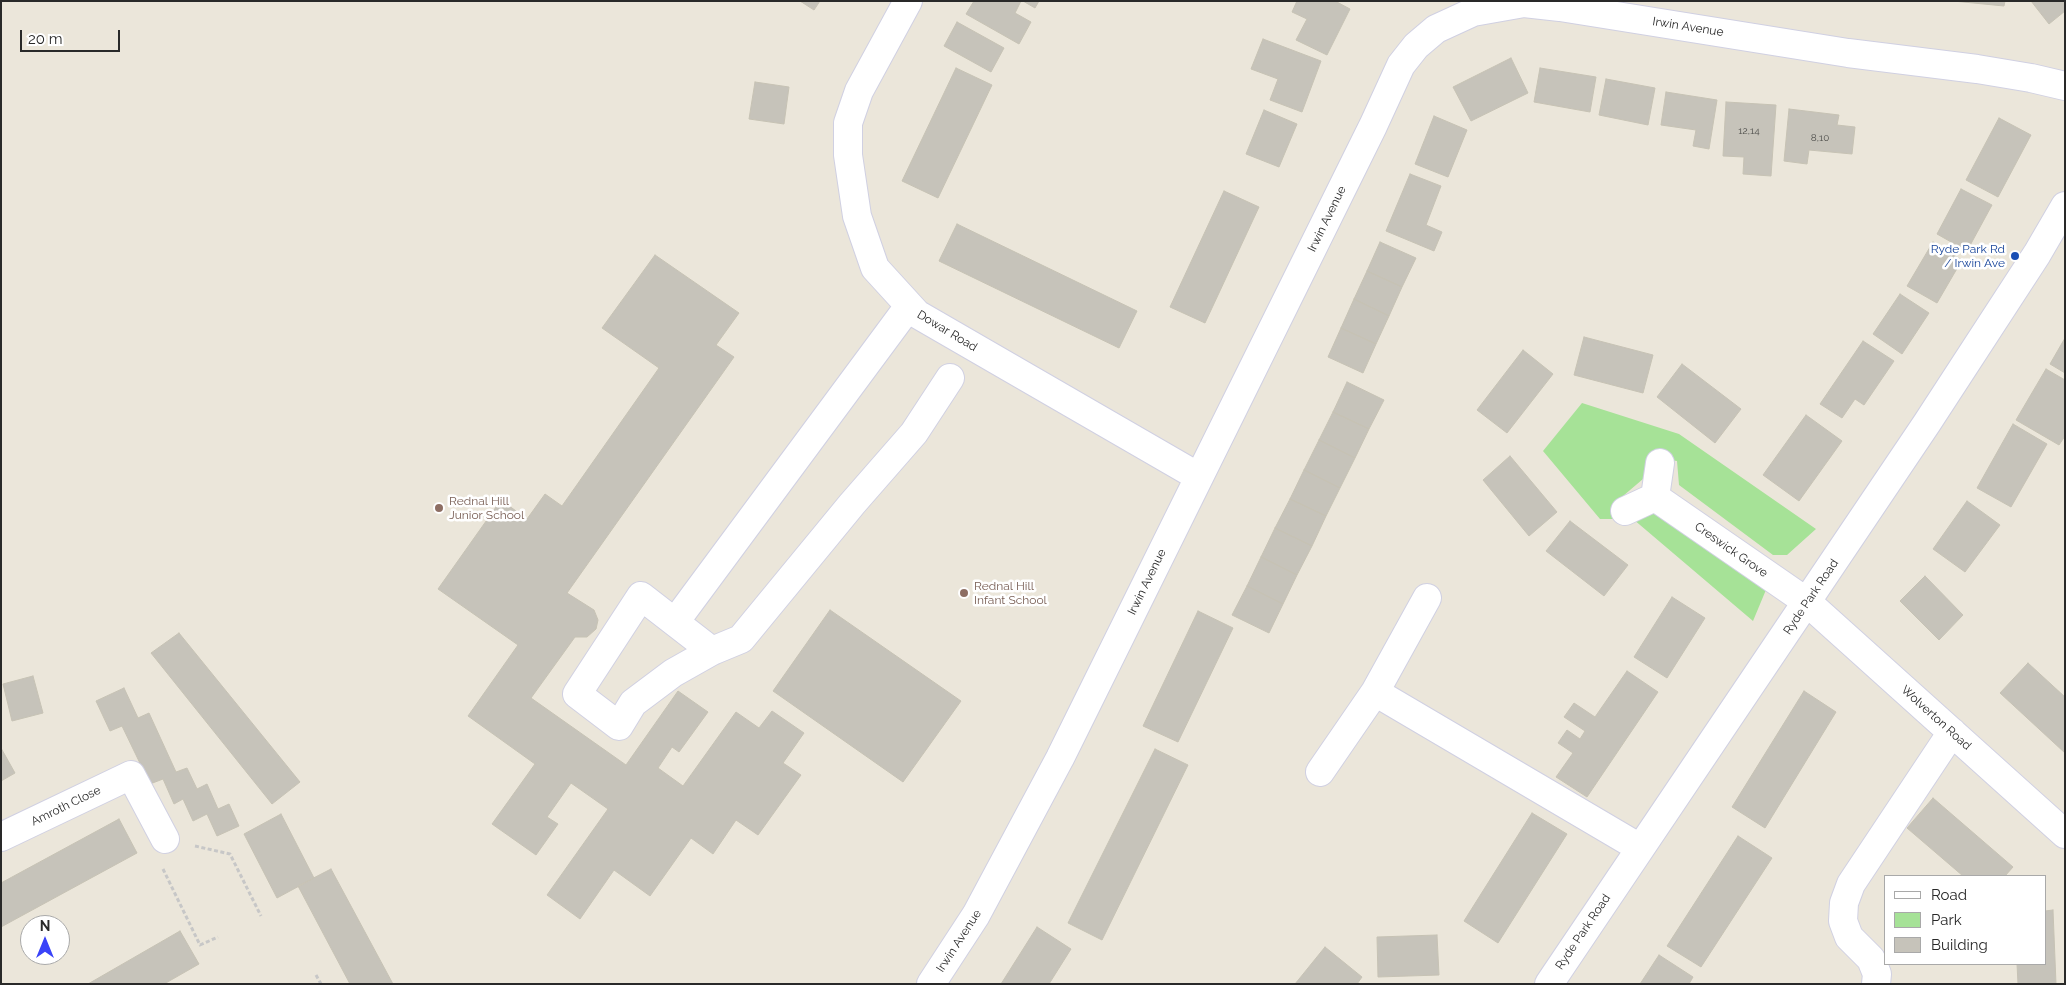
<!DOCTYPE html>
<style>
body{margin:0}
#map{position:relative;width:2066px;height:985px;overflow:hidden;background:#ebe6da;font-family:Raleway,sans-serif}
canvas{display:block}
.frame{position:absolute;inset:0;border:2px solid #292929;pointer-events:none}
.legend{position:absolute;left:1884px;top:875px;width:162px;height:90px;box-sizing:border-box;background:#fff;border:1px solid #a9a9a9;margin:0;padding:6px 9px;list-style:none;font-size:15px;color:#292929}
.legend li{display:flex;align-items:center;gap:10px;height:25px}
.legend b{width:25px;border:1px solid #a9a9a9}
.north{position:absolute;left:20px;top:915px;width:50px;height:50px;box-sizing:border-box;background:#fff;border:1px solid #a9a9a9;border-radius:50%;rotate:0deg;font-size:14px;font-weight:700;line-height:20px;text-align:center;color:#292929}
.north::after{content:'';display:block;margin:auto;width:18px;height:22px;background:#3a43f8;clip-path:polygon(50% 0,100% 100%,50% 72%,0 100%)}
.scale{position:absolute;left:20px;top:30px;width:100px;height:22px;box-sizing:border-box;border:2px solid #292929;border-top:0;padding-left:6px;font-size:15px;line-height:18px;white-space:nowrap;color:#292929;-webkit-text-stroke:4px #fff;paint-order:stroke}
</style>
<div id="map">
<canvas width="2066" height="985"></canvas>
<div class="frame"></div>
<ul class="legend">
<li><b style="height:6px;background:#fff"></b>Road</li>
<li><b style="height:14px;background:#a6e297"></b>Park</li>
<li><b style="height:14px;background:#c6c3ba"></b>Building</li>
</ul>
<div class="north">N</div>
<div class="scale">20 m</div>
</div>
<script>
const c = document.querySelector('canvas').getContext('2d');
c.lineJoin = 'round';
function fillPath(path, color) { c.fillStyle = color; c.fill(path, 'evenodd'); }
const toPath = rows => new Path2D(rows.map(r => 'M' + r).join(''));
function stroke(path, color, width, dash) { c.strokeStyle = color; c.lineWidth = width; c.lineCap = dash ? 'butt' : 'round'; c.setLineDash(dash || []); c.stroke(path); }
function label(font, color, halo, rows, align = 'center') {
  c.font = font + ' Raleway,sans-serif'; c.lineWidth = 5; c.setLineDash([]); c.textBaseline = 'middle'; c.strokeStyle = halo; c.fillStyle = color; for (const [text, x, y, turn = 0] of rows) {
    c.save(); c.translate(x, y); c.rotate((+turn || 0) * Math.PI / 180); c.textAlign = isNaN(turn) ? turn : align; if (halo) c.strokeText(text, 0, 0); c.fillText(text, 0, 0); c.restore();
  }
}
fillPath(toPath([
 [1582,403,1679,434,1816,529,1787,555,1773,555,1679,485,1677,461,1652,457,1643,479,1623,496,1643,513,1658,509,1768,585,1753,621,1633,519,1600,519,1543,451]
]), '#a6e297');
const building = toPath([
 [800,1,820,1,814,10,800,1],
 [974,1,1021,1,1015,13,1031,22,1019,44,966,14,974,1],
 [1023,1,1039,1,1035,8,1023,1],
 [1297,1,1335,1,1350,9,1327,55,1296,40,1307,19,1292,12,1297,1],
 [1953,1,2005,1,2004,6,1953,1],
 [2031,1,2065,1,2065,11,2049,24,2031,1],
 [957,22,1004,48,991,72,944,46,957,22],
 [1263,39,1321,61,1302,112,1270,100,1278,79,1251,69,1263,39],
 [1511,58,1528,93,1471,121,1453,87,1511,58],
 [956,68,992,85,938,198,902,181,956,68],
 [1540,68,1596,77,1590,112,1534,102,1540,68],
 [1606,79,1655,88,1648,125,1599,115,1606,79],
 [755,82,789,87,784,124,749,119,755,82],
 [1666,92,1717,100,1709,149,1693,146,1696,130,1661,125,1666,92],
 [1726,102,1776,105,1771,176,1743,174,1744,157,1723,156,1726,102],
 [1789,109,1839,115,1837,125,1855,127,1852,154,1809,150,1807,164,1784,161,1789,109],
 [1264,110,1297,124,1279,167,1246,154,1264,110],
 [1434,116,1467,130,1448,177,1415,164,1434,116],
 [1999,118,2031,135,1998,197,1966,180,1999,118],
 [1410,174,1441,186,1426,225,1442,232,1434,251,1386,231,1410,174],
 [1961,189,1992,205,1967,251,1937,234,1961,189],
 [1224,191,1259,207,1205,323,1170,307,1224,191],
 [957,224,1137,311,1119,348,939,261,957,224],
 [1380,242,1416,258,1402,287,1367,271,1380,242],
 [1933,242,1962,260,1937,303,1907,286,1933,242],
 [655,255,739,313,716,345,734,357,567,593,594,610,598,620,596,629,587,637,575,637,531,698,626,765,678,691,708,712,679,752,672,747,658,768,683,786,736,712,759,728,772,711,804,733,783,763,801,775,758,835,736,820,713,854,691,838,650,896,614,870,580,919,547,895,608,809,571,783,547,817,558,824,536,855,492,824,535,764,468,716,518,645,438,589,501,500,527,519,545,494,562,506,659,368,602,328,655,255],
 [1367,271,1402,287,1389,316,1354,299,1367,271],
 [1900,294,1929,313,1902,354,1873,334,1900,294],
 [1354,299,1389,316,1376,344,1341,328,1354,299],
 [1341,328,1376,344,1363,373,1328,357,1341,328],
 [1584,337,1653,355,1643,393,1574,375,1584,337],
 [2065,338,2065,373,2050,364,2065,338],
 [1863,341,1894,361,1864,405,1855,399,1842,418,1820,404,1863,341],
 [1523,350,1553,374,1507,433,1477,410,1523,350],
 [1682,364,1741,409,1715,443,1657,397,1682,364],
 [2046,369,2065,380,2065,436,2059,445,2016,420,2046,369],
 [1347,382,1384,400,1369,429,1333,412,1347,382],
 [1333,412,1369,429,1355,458,1319,440,1333,412],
 [1806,415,1842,441,1799,501,1763,475,1806,415],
 [2013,424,2047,444,2011,507,1977,488,2013,424],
 [1319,440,1355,458,1340,488,1304,470,1319,440],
 [1510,456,1557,512,1529,536,1483,480,1510,456],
 [1304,470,1340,488,1326,516,1290,499,1304,470],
 [1290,499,1326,516,1312,546,1275,528,1290,499],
 [1967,501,2000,525,1965,572,1933,549,1967,501],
 [1570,521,1628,565,1604,596,1546,551,1570,521],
 [1275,528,1312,546,1297,575,1261,557,1275,528],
 [1261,557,1297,575,1283,604,1247,586,1261,557],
 [1925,576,1963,615,1939,640,1900,601,1925,576],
 [1247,586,1283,604,1269,633,1232,615,1247,586],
 [1672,597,1705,618,1667,678,1634,657,1672,597],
 [830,610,961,701,903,782,773,691,830,610],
 [1198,611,1233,628,1178,742,1143,726,1198,611],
 [179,633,300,782,272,804,151,653,179,633],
 [2028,663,2065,697,2065,753,2000,693,2028,663],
 [1627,671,1658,692,1587,797,1556,777,1573,753,1558,743,1567,730,1580,739,1585,731,1564,717,1574,703,1595,717,1627,671],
 [33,676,43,713,12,721,3,684,33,676],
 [124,688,138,718,149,713,176,772,187,768,197,789,207,784,218,809,229,804,239,826,217,836,207,814,193,821,183,799,174,804,163,779,150,784,122,726,110,731,96,701,124,688],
 [1804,691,1836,712,1765,828,1732,807,1804,691],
 [1,748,15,773,1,781,1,748],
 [1155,749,1188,765,1102,940,1068,923,1155,749],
 [1933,798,2013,867,2005,876,1963,876,1907,828,1933,798],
 [1532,813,1567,834,1498,943,1464,921,1532,813],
 [281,814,314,878,277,898,244,834,281,814],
 [119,819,137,853,1,927,1,883,119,819],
 [1738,836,1772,858,1701,967,1667,946,1738,836],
 [331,869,393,984,350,984,298,886,331,869],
 [2053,910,2056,984,2018,984,2017,964,2045,964,2045,911,2053,910],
 [1037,927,1071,949,1049,984,1001,984,1037,927],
 [180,931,199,964,164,984,88,984,180,931],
 [1437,935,1439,975,1378,977,1377,937,1437,935],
 [1325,947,1362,977,1357,984,1295,984,1325,947],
 [1659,955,1693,977,1689,984,1640,984,1659,955]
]);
fillPath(building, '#c6c3ba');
stroke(building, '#c6c2b4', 1);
const minor = toPath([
 [908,1,859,91,848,123,848,155,857,216,875,268,917,314,1199,477],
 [1655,497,1807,602,2065,834],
 [1625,511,1655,497,1660,463],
 [675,622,909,306],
 [712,651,641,596,577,694,619,726,633,703,673,673,712,651,741,639,852,504,914,433,950,378],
 [1375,692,1640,848],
 [1320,772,1375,692,1427,598],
 [1,837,131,775,165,839],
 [931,984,976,915,1060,758,1373,126,1401,65,1416,46,1436,29,1473,12,1524,3,1560,7,1848,53,1977,69,2031,78,2065,86],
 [1549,984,1927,423,2037,254,2065,206],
 [1876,984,1877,974,1871,959,1849,937,1843,921,1844,903,1851,884,1952,732]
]);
stroke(minor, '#d0d0e2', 30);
stroke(toPath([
 [195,846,230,854,261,916],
 [163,869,200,945,218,937],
 [316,975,321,984]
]), '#c7c7c7', 3, [4, 2.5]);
stroke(minor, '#fff', 28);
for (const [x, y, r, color] of [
 [2015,256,5,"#1a4fb4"],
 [439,508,5,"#8d6e63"],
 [964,593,5,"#8d6e63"]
]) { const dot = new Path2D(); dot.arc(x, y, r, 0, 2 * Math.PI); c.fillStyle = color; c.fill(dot); stroke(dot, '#fff', 2); }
label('10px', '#50504d', null, [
 ["12,14",1749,131],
 ["8,10",1820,138]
]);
label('12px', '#292929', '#fff', [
 ["Irwin Avenue",1688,27,9],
 ["Irwin Avenue",1327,219,-64],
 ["Dowar Road",947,331,31],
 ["Creswick Grove",1731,550,35],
 ["Irwin Avenue",1147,582,-64],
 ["Ryde Park Road",1811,597,-56],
 ["Wolverton Road",1936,718,42],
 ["Amroth Close",66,806,-26],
 ["Ryde Park Road",1583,932,-56],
 ["Irwin Avenue",959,941,-57]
]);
label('12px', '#164399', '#fff', [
 ["Ryde Park Rd",2005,249],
 ["/ Irwin Ave",2005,263]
], 'right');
label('12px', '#785e54', '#fff', [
 ["Rednal Hill",449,501],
 ["Junior School",449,515],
 ["Rednal Hill",974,586],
 ["Infant School",974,600]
], 'left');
</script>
